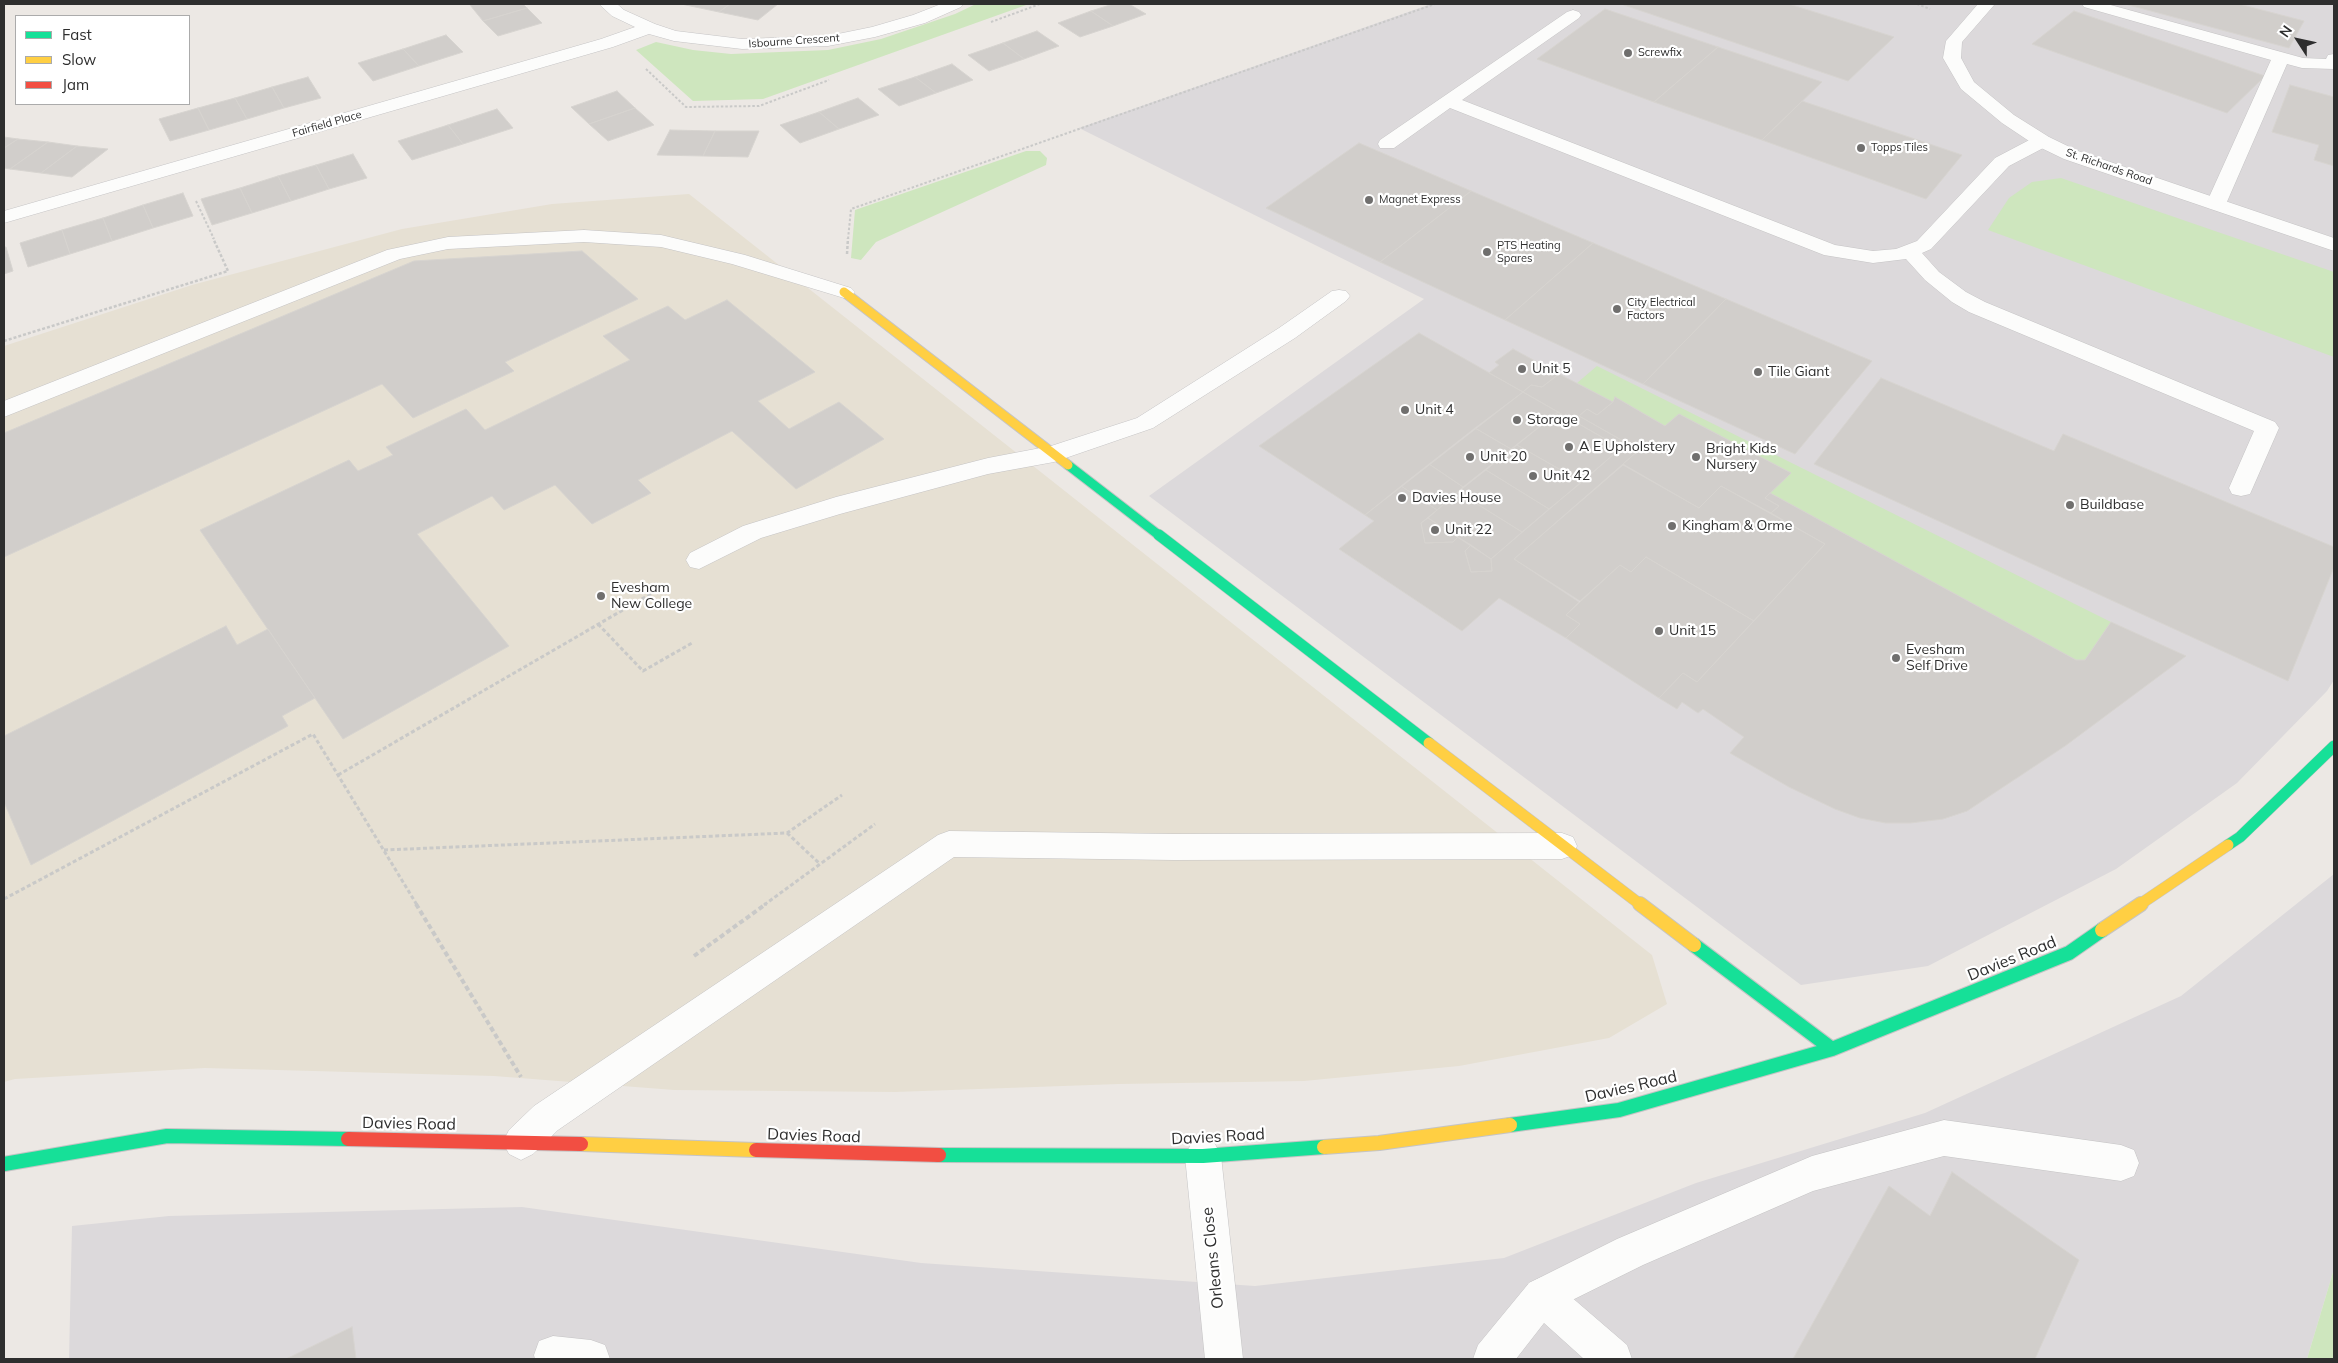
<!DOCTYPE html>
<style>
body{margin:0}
#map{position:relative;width:2338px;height:1363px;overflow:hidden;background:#ece8e4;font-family:Mulish,sans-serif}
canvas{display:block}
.frame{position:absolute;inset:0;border:5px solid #2e2e2e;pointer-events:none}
.legend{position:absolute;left:15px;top:15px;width:175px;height:90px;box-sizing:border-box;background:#fff;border:1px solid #ababab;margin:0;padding:6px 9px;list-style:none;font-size:15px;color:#2e2e2e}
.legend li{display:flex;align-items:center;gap:10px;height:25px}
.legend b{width:25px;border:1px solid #ababab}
.north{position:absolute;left:2273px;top:15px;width:50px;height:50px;-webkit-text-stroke:4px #fff;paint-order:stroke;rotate:305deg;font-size:14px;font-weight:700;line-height:20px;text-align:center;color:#2e2e2e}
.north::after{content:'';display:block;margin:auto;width:18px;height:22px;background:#2e2e2e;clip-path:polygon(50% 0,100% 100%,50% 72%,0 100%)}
</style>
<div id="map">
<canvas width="2338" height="1363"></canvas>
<div class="frame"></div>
<ul class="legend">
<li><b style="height:6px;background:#16e098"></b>Fast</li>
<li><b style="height:6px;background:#ffcf43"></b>Slow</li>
<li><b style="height:6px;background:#f24e42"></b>Jam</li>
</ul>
<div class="north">N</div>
</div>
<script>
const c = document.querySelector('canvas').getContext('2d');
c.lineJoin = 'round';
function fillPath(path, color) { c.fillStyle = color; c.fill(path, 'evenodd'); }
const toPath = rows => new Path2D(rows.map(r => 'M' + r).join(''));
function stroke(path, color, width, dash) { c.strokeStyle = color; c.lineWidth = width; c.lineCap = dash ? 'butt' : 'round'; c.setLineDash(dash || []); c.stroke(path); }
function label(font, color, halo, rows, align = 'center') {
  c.font = font + ' Mulish,sans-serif'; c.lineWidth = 4.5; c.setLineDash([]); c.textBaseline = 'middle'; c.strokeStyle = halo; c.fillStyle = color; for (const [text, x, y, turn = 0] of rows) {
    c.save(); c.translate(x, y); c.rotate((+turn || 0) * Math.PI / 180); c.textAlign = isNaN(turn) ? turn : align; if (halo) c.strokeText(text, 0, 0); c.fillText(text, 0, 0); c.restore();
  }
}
fillPath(toPath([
 [1431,4,2334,4,2334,680,2327,691,2237,783,2116,869,1928,966,1801,985,1149,496,1424,299,1079,128],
 [2334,874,2334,1269,2307,1359,69,1359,72,1226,169,1216,522,1207,921,1263,1255,1286,1504,1258,1696,1183,1925,1113,2181,996]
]), '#dcd9db');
fillPath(toPath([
 [689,194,1652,955,1667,1004,1609,1038,1459,1066,1304,1081,1119,1084,895,1092,674,1090,494,1076,205,1068,15,1079,4,1082,4,346,192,285,402,229,552,204]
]), '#e6e0d3');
fillPath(toPath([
 [976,4,1029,4,763,99,693,101,636,50,656,42,693,50,731,54,828,50,881,39,955,14],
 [1026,151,1040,151,1047,158,1046,165,876,242,861,260,851,258,855,210],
 [2061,178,2334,272,2334,357,1988,230,2009,198,2032,182],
 [1597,366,2111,622,2085,660,2076,660,1770,493,1791,473,1679,414,1665,426,1615,397,1613,402,1577,383],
 [2334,1269,2334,1359,2307,1359]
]), '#cee6be');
const building = toPath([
 [475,4,523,4,527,8,483,21,470,5,475,4],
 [681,4,730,4,719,12,681,4],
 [730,4,778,4,758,20,719,12,730,4],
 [1113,4,1129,4,1146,14,1113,26,1091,11,1113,4],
 [1621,4,1789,4,1894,37,1848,81,1621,4],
 [2125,4,2239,4,2304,21,2289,48,2125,4],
 [527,8,542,23,498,36,483,21,527,8],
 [1605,9,1718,47,1654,102,1537,59,1605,9],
 [1091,11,1113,26,1080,37,1058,23,1091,11],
 [2074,11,2265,76,2227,113,2032,44,2074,11],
 [1037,31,1059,46,1024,59,1003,43,1037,31],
 [446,35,463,52,419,66,403,49,446,35],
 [1003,43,1024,59,989,71,968,55,1003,43],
 [1718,47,1822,82,1762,140,1654,102,1718,47],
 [403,49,419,66,373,81,358,63,403,49],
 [952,64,973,80,936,93,915,77,952,64],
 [308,77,321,98,284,108,272,87,308,77],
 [915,77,936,93,899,106,878,89,915,77],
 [2290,85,2334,97,2334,166,2314,160,2319,145,2272,132,2290,85],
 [272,87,284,108,247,119,235,98,272,87],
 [617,91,635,108,589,124,571,107,617,91],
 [235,98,247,119,209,130,198,108,235,98],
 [858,98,879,115,839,129,819,112,858,98],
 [1802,101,1962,155,1926,199,1762,140,1802,101],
 [198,108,209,130,170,141,159,119,198,108],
 [635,108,654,125,608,141,589,124,635,108],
 [497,109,513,128,463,144,448,125,497,109],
 [819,112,839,129,800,143,780,125,819,112],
 [448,125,463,144,412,160,398,141,448,125],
 [670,130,715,131,703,156,657,155,670,130],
 [715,131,759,131,748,157,703,156,715,131],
 [4,137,18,139,4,148,4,137],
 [18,139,48,142,10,169,4,168,4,148,18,139],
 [48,142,77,146,41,173,10,169,48,142],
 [1359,143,1471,191,1380,262,1266,208,1359,143],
 [77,146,108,149,72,177,41,173,77,146],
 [353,154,367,178,329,189,316,165,353,154],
 [316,165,329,189,291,201,278,176,316,165],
 [278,176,291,201,252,213,240,188,278,176],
 [240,188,252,213,212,225,201,199,240,188],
 [1471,191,1593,243,1505,320,1380,262,1471,191],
 [183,193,193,216,153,228,143,205,183,193],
 [143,205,153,228,112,241,103,218,143,205],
 [103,218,112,241,70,254,62,230,103,218],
 [62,230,70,254,28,267,20,243,62,230],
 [1593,243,1726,299,1643,384,1505,320,1593,243],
 [4,247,6,247,13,271,4,274,4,247],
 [582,251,638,299,505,362,514,371,413,418,382,384,4,557,4,433,414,261,582,251],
 [1726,299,1872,361,1795,454,1643,384,1726,299],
 [727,300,815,372,758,401,789,429,839,402,884,439,796,489,732,431,638,480,651,493,592,524,555,485,504,510,492,496,417,534,509,646,343,739,200,530,349,460,358,471,393,455,386,447,466,409,485,430,630,360,603,336,668,306,685,320,727,300],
 [1419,333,1523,392,1365,515,1259,446,1419,333],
 [1513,349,1559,374,1542,387,1531,385,1523,392,1489,373,1499,365,1495,362,1513,349],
 [1559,374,1613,402,1597,415,1587,409,1579,416,1639,450,1514,559,1579,602,1566,615,1580,624,1566,638,1499,598,1462,631,1339,549,1374,521,1365,515,1401,486,1437,510,1421,523,1425,543,1453,542,1458,537,1471,545,1465,551,1471,572,1492,571,1491,559,1621,448,1523,392,1531,385,1542,387,1559,374],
 [1881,378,2054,451,2063,434,2334,547,2334,567,2288,681,1814,464,1881,378],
 [1523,392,1558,412,1511,449,1475,428,1523,392],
 [1615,397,1665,426,1679,414,1791,473,1765,498,1779,506,1771,513,1721,486,1699,508,1623,464,1639,450,1579,416,1587,409,1597,415,1613,402,1615,397],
 [1558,412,1621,448,1582,482,1517,445,1558,412],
 [1475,428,1511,449,1463,487,1429,464,1475,428],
 [1517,445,1582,482,1549,509,1486,470,1517,445],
 [1429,464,1463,487,1437,510,1401,486,1429,464],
 [1623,465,1699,508,1721,486,1825,544,1754,621,1646,557,1631,572,1620,565,1580,601,1514,559,1623,465],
 [1486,470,1549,509,1522,532,1458,492,1486,470],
 [1458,492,1522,532,1491,559,1428,518,1458,492],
 [1770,493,2076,660,2085,660,2111,622,2186,656,2065,746,1967,811,1943,819,1910,823,1886,823,1860,818,1835,809,1789,787,1730,753,1744,737,1703,709,1698,713,1682,702,1677,709,1659,698,1683,673,1697,682,1825,544,1771,513,1779,506,1765,498,1770,493],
 [1428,518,1458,537,1453,542,1425,543,1421,523,1428,518],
 [1471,545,1491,559,1492,571,1471,572,1465,551,1471,545],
 [1646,557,1754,621,1697,682,1683,673,1659,698,1566,638,1580,624,1566,615,1620,565,1631,572,1646,557],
 [226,626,237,645,268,629,315,698,282,716,288,726,31,865,4,802,4,736,226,626],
 [1952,1172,2079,1260,2035,1359,1793,1359,1889,1186,1930,1216,1952,1172],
 [352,1327,356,1359,286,1359,352,1327]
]);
fillPath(building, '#d1cecb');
stroke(building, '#d7d4d0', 1);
const lane = toPath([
 [2082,4,2107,4,2303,58,2326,59,2328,55,2334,54,2334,69,2302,68,2287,64,2226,204,2223,208,2216,210,2209,208,2206,204,2271,60,2084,7,2082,4],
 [1573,10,1579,12,1581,15,1579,18,1462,100,1835,245,1873,251,1896,249,1917,241,1995,158,2035,137,2049,137,2051,141,2049,145,2009,166,1931,249,1922,253,1939,272,1966,292,1985,302,2275,422,2279,428,2250,494,2241,496,2232,494,2229,488,2254,431,1969,312,1952,302,1925,280,1906,259,1873,263,1824,255,1450,108,1394,148,1380,148,1378,144,1380,140,1567,12,1573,10],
 [584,230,661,235,745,255,851,288,855,292,851,296,844,298,732,264,661,247,584,242,448,249,400,259,4,417,4,401,387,250,448,237,584,230],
 [1339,290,1346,291,1350,296,1346,301,1295,338,1153,428,1054,462,988,474,840,514,761,538,699,569,690,567,686,560,690,553,743,526,836,497,988,458,1051,446,1137,418,1279,328,1332,291,1339,290],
 [949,831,1174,834,1562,833,1573,837,1577,846,1573,855,1562,859,1174,860,954,857,558,1130,533,1154,521,1160,509,1154,503,1142,509,1130,534,1106,938,835,949,831],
 [1944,1120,2121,1145,2134,1150,2139,1163,2134,1176,2121,1181,1944,1156,1813,1191,1643,1265,1542,1315,1529,1309,1523,1296,1529,1283,1617,1239,1812,1156,1944,1120],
 [553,1336,591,1340,605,1345,610,1359,535,1359,534,1355,539,1341,553,1336]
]);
const street = toPath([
 [599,4,617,4,624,10,655,24,676,31,742,39,828,36,872,27,913,15,941,4,963,4,961,7,925,23,875,37,828,46,742,49,674,41,649,34,613,47,4,223,4,211,601,39,635,27,612,16,599,4],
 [1978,4,1995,4,1962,42,1961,58,1974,82,2014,115,2049,137,2078,151,2334,238,2334,251,2064,159,2035,145,2002,123,1961,89,1943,58,1946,41,1978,4],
 [1203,1138,1215,1144,1221,1156,1243,1359,1205,1359,1185,1156,1191,1144,1203,1138],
 [1542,1277,1555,1283,1627,1345,1632,1359,1584,1359,1544,1323,1516,1359,1473,1359,1478,1345,1529,1283,1542,1277]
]);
const fastFar2 = toPath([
 [1068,465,1160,536]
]);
const fastFar1 = toPath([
 [1159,535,1429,743],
 [2228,845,2240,837,2334,746]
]);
const fast = toPath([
 [1694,945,1832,1049],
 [1510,1125,1619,1110,1832,1049,2069,953,2102,930],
 [939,1155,1203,1156,1324,1147],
 [4,1164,167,1136,348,1139]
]);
const slowFar2 = toPath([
 [844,292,1068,465]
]);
const slowFar1 = toPath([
 [1429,743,1641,905],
 [2139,905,2228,845]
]);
const slow = toPath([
 [1640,904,1694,945],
 [2102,930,2141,904],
 [581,1144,756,1150],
 [1324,1147,1379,1143,1510,1125]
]);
const jam = toPath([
 [348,1139,581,1144],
 [756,1150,939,1155]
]);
stroke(lane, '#c5c4c5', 1);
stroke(street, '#c5c4c5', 1);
stroke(fastFar2, '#c5c4c5', 11);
stroke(fastFar1, '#c5c4c5', 12);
stroke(fast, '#c5c4c5', 16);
stroke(slowFar2, '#c5c4c5', 11);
stroke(slowFar1, '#c5c4c5', 12);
stroke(slow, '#c5c4c5', 16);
stroke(jam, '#c5c4c5', 16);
stroke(toPath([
 [1917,4,1930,9],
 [991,22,1040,4],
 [646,69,686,107,759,106,829,80],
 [196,201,214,239],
 [848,239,851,209,1435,4]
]), '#c9c9c8', 2, [2.5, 2]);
stroke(toPath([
 [847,254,848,238],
 [4,341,228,271,213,238]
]), '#c9c9c8', 2.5, [3, 2]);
stroke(toPath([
 [598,624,643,671,692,643],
 [338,775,654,592],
 [787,833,820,864],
 [384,850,787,833,842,795],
 [4,899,313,734,417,905],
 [764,905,875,824]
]), '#c9c9c8', 3, [4, 2.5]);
stroke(toPath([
 [416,904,521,1077],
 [694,956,766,904]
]), '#c9c9c8', 4, [5, 3]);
fillPath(lane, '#fcfcfb');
fillPath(street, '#fcfcfb');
stroke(fastFar2, '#16e098', 9);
stroke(fastFar1, '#16e098', 11);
stroke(fast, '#16e098', 14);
stroke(slowFar2, '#ffcf43', 9);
stroke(slowFar1, '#ffcf43', 11);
stroke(slow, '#ffcf43', 14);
stroke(jam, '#f24e42', 14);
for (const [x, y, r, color] of [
 [1628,53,5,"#706f6e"],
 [1861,148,5,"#706f6e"],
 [1369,200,5,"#706f6e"],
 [1487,252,5,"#706f6e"],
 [1617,309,5,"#706f6e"],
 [1522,369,5,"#706f6e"],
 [1758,372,5,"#706f6e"],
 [1405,410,5,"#706f6e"],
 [1517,420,5,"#706f6e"],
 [1569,447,5,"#706f6e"],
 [1470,457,5,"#706f6e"],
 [1696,457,5,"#706f6e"],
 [1533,476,5,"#706f6e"],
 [1402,498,5,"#706f6e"],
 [2070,505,5,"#706f6e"],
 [1672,526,5,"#706f6e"],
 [1435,530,5,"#706f6e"],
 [601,596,5,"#706f6e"],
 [1659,631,5,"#706f6e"],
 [1896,658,5,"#706f6e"]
]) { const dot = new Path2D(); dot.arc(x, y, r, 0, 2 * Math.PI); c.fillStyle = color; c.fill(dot); stroke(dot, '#fff', 2); }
label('11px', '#2e2e2e', '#fff', [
 ["Isbourne Crescent",794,41,-4],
 ["Fairfield Place",327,124,-16],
 ["St. Richards Road",2109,167,19]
]);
label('11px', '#2e2e2e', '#fff', [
 ["Screwfix",1638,53],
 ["Topps Tiles",1871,148],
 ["Magnet Express",1379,200],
 ["PTS Heating",1497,246],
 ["Spares",1497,259],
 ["City Electrical",1627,303],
 ["Factors",1627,316]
], 'left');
label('14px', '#2e2e2e', '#fff', [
 ["Unit 5",1532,369],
 ["Tile Giant",1768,372],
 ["Unit 4",1415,410],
 ["Storage",1527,420],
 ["A E Upholstery",1579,447],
 ["Bright Kids",1706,449],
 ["Nursery",1706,465],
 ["Unit 20",1480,457],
 ["Unit 42",1543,476],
 ["Davies House",1412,498],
 ["Buildbase",2080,505],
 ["Kingham & Orme",1682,526],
 ["Unit 22",1445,530],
 ["Evesham",611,588],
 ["New College",611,604],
 ["Unit 15",1669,631],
 ["Evesham",1906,650],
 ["Self Drive",1906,666]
], 'left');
label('16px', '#2e2e2e', '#fff', [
 ["Davies Road",2012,959,-22],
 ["Davies Road",1631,1087,-13],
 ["Davies Road",409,1124,1],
 ["Davies Road",814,1136,2],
 ["Davies Road",1218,1137,-3],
 ["Orleans Close",1213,1258,-96]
]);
</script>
